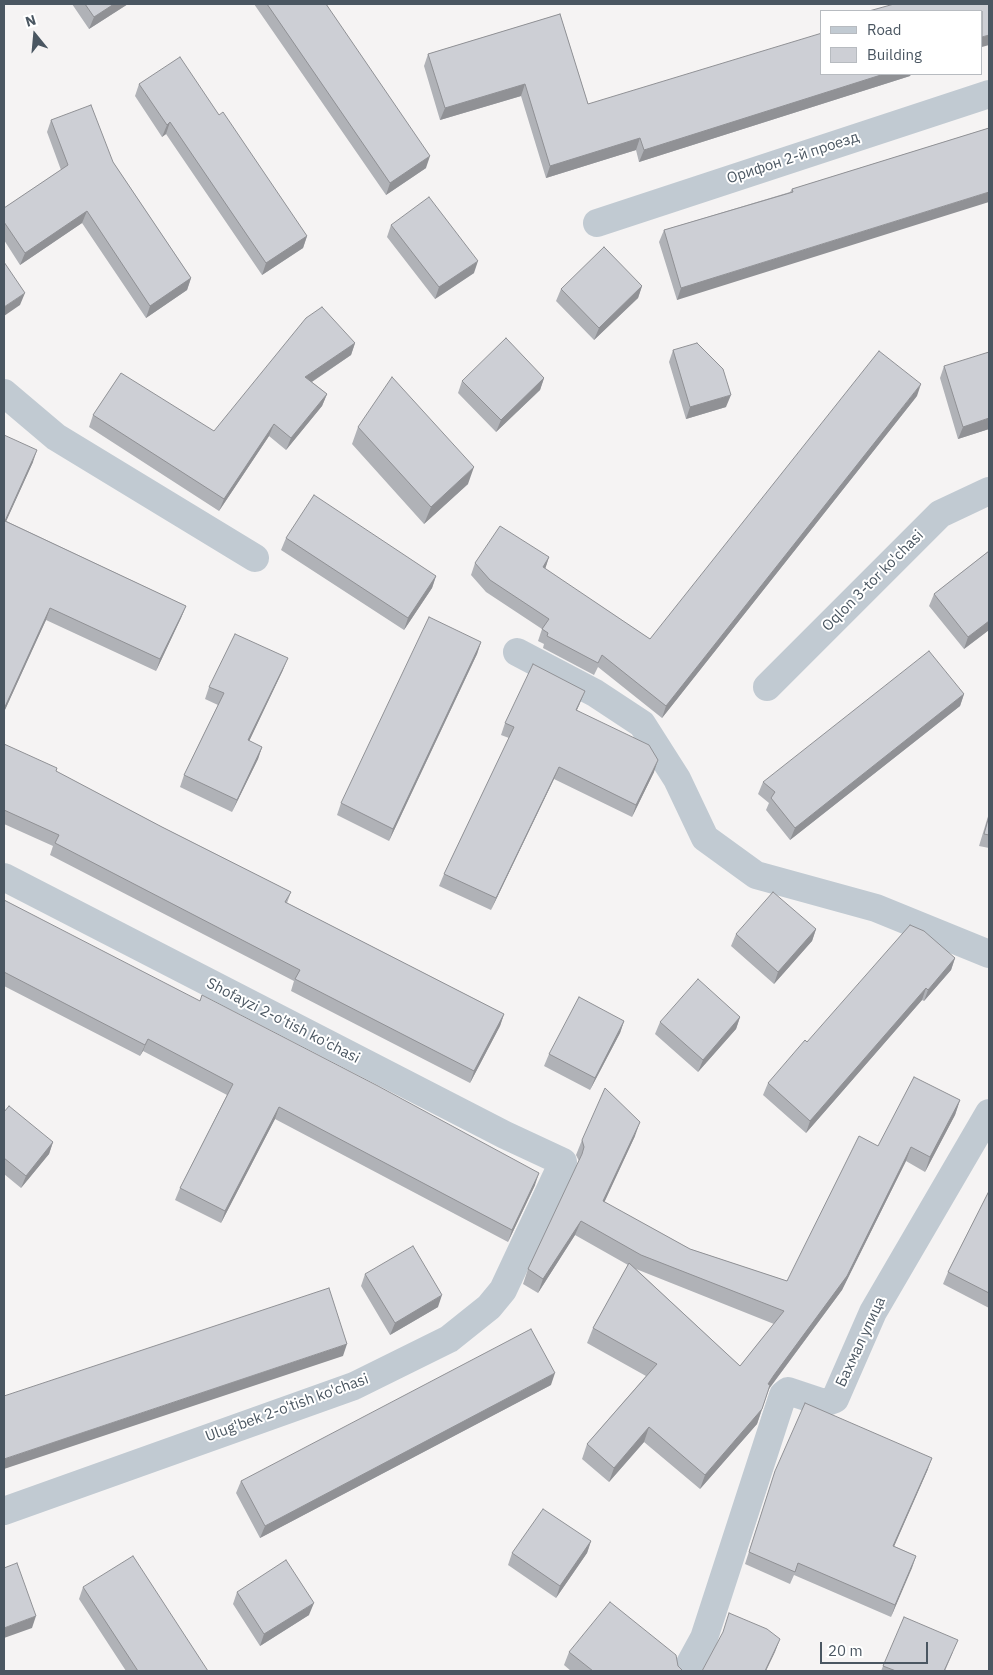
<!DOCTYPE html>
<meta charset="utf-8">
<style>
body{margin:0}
#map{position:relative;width:993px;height:1675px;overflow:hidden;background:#f5f3f3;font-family:"IBM Plex Sans",sans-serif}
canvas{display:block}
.frame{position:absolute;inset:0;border:5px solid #4a5661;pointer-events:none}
.legend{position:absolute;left:820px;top:10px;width:162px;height:65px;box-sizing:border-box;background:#fff;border:1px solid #b7bbc0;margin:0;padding:6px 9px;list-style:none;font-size:15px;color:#4a5661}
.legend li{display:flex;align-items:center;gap:10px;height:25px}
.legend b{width:25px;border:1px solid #b7bbc0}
.north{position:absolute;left:10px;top:10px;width:50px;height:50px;-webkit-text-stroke:4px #fff;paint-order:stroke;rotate:343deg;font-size:14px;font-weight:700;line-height:20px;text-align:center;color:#4a5661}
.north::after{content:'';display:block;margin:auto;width:18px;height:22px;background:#4a5661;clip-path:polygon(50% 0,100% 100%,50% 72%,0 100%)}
.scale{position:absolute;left:820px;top:1642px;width:108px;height:22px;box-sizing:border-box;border:2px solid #4a5661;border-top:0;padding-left:6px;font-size:15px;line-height:18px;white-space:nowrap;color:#4a5661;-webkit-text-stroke:4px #fff;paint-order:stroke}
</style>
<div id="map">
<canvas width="993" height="1675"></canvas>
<div class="frame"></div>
<ul class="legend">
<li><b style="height:6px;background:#c1cad2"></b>Road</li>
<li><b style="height:14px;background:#cdcfd5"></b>Building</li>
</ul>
<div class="north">N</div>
<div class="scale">20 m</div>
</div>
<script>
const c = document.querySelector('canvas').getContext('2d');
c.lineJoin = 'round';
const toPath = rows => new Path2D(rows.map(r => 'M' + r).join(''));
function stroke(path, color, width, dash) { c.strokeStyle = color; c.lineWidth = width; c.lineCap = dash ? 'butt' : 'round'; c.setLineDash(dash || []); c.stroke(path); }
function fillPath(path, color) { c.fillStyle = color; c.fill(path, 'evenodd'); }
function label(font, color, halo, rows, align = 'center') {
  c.font = font + ' "IBM Plex Sans",sans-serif'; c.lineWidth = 4; c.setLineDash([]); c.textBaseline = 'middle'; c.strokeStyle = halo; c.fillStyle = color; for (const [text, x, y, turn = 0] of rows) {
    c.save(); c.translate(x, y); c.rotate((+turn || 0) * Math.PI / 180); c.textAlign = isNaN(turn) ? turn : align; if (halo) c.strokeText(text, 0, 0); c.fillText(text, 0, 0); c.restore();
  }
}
stroke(toPath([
 [597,223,989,94],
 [4,393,56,437,255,558],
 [517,652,595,693,642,724,677,779,705,838,756,875,876,908,989,954],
 [767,687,940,514,989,491],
 [4,877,505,1135,563,1162,503,1290,489,1307,449,1339,354,1386,4,1511],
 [686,1671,704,1638,783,1395,788,1391,824,1403,835,1399,873,1312,989,1113]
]), '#c1cad2', 28);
fillPath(toPath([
 [72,4,128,4,89,29],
 [254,4,326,4,426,168,386,195],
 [560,14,588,104,822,74,911,74,910,76,639,162,636,150,546,178,521,96,440,120,424,66,428,54],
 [139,84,307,236,303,248,262,275,166,134,162,137,135,96],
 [51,120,113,162,191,278,187,290,146,318,82,223,20,265,4,240,4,208,61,170,47,132],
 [989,128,677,300,659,242,664,230,790,192,792,189],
 [391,225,474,273,435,299,387,237],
 [642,286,638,298,594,340,556,301,561,289],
 [355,343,351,355,312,382,327,394,322,406,286,450,269,436,219,511,89,427,93,415,214,431],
 [673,350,726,407,686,419,669,362],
 [944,366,989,429,958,439,940,378],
 [544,378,540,390,496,432,458,393,462,381],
 [917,396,662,718,598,667,594,675,543,648,544,644,538,641,542,629,486,592,471,575,475,563,549,557,545,569,650,639],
 [358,427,468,484,424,524,352,444],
 [4,435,33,462,6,521,186,606,181,618,156,671,46,620,4,712],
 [286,538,436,576,432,588,404,630,281,550],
 [989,551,989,630,964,649,929,606,934,594],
 [481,642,477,654,389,841,337,815,341,803],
 [283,670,249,741,262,747,258,759,232,812,180,787,184,775,218,705,205,699,209,687],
 [964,694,960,706,790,840,766,810,769,803,758,794,763,782],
 [580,703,577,710,654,772,632,817,554,779,491,910,439,886,444,874,509,738,501,735,505,723],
 [4,744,162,827,291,892,287,903,504,1014,500,1026,470,1083,291,991,294,981,50,855,53,846,4,824],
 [989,813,989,848,979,846],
 [4,900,535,1185,508,1242,275,1119,221,1223,175,1200,180,1188,227,1095,143,1051,140,1056,4,986],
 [816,929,812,941,774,984,731,946,736,934],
 [955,958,951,970,924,1001,922,1000,806,1133,763,1095,768,1083,807,1042],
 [740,1017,736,1029,698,1072,655,1034,660,1022],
 [624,1021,620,1033,590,1090,544,1066,549,1054],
 [960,1100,955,1115,925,1172,906,1161,842,1290,769,1389,757,1424,700,1489,644,1442,609,1482,582,1459,587,1444,646,1376,587,1343,593,1328,628,1265,575,1235,538,1293,523,1284,528,1269,578,1163,579,1161,576,1155,582,1140,635,1136,604,1202,690,1249,787,1281,878,1146],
 [636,1269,774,1324,740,1366],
 [4,1112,53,1142,49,1154,21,1188,4,1174],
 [989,1191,989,1308,943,1284,948,1272],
 [365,1274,438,1307,390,1335,361,1286],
 [551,1385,260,1538,236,1493,241,1481],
 [928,1469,894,1546,916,1556,891,1617,794,1575,790,1584,745,1564,775,1471],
 [591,1541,587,1553,556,1598,508,1565,512,1553],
 [83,1587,208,1671,126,1671,79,1599],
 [237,1592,309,1615,260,1646,233,1604],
 [569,1652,678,1666,683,1671,685,1671,571,1671,564,1665],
 [953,1652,945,1671,881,1671,883,1666]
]), '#b0b2b7');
fillPath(toPath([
 [114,4,128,4,89,29,94,17],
 [989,35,989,45,982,47,982,37],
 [884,74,911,74,910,76,639,162,644,150],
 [525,84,521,96,440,120,445,108],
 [170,122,166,134,162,137,167,125],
 [640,138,636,150,546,178,550,166],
 [430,156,426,168,386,195,390,183],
 [989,192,989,202,677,300,681,288],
 [87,211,82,223,20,265,25,253],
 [307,236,303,248,262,275,266,263],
 [478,261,474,273,435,299,439,287],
 [191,278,187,290,146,318,150,306],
 [642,286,638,298,594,340,599,328],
 [25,293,20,305,4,316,4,307],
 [355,343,351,355,301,389,305,377],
 [544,378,540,390,496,432,501,420],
 [921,384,917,396,662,718,666,706],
 [327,394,322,406,286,450,291,438],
 [731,395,726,407,686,419,690,407],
 [989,418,989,429,958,439,963,427],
 [274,424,269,436,219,511,224,499],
 [37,450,33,462,4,526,4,524],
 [474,467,468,484,424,524,431,507],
 [549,557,545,569,543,567],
 [436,576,432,588,404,630,408,618],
 [186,606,181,618,156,671,160,659],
 [50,608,46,620,4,712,4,709],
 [989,621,989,630,964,649,968,637],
 [481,642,477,654,389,841,393,829],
 [288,658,283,670,244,752,248,740],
 [585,691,580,703,571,722,576,710],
 [964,694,960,706,790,840,795,828],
 [262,747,258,759,232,812,237,800],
 [658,760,654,772,632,817,636,805],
 [559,767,554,779,491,910,496,898],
 [816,929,812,941,774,984,778,972],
 [955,958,951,970,924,1001,928,990],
 [926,988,922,1000,806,1133,810,1121],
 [504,1014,500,1026,470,1083,474,1071],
 [740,1017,736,1029,698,1072,703,1060],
 [624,1021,620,1033,590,1090,595,1078],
 [148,1039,143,1051,140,1056,145,1045],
 [960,1100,955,1115,925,1172,930,1157],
 [279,1107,275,1119,221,1223,225,1211],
 [640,1122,635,1136,598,1216,603,1201],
 [53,1142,49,1154,21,1188,26,1176],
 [911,1147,906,1161,842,1290,768,1390,768,1384],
 [539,1173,535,1185,508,1242,512,1230],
 [581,1221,575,1235,538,1293,543,1279],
 [442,1295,438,1307,390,1335,395,1323],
 [347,1344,343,1356,4,1469,4,1459],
 [555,1373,551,1385,260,1538,265,1526],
 [762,1409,757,1424,700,1489,705,1475],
 [649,1427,644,1442,609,1482,614,1468],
 [932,1458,928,1469,889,1558,893,1546],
 [591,1541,587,1553,556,1598,560,1586],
 [916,1556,912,1568,891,1617,895,1605],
 [314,1603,309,1615,260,1646,264,1634],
 [36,1616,32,1628,4,1638,4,1628],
 [780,1639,775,1652,766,1671,765,1671]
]), '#909195');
const building = toPath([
 [85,4,114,4,94,17,85,4],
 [267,4,326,4,430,156,390,183,267,4],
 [894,4,989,4,989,35,982,37,982,11,869,11,894,4],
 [560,14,588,104,822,33,822,74,884,74,644,150,640,138,550,166,525,84,445,108,428,54,560,14],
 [180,57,219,115,223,112,307,236,266,263,170,122,167,125,139,84,180,57],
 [91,105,113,162,191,278,150,306,87,211,25,253,4,222,4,208,68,165,51,120,91,105],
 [989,128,989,192,681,288,664,230,793,192,792,189,989,128],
 [429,197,478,261,439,287,391,225,429,197],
 [604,247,642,286,599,328,561,289,604,247],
 [4,262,25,293,4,307,4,262],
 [322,307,355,343,305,377,327,394,291,438,274,424,224,499,93,415,121,373,214,431,306,318,322,307],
 [506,338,544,378,501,420,462,381,506,338],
 [697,343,723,369,731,395,690,407,673,350,697,343],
 [879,351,921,384,666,706,602,655,598,663,547,636,548,633,542,629,549,619,490,580,475,563,500,526,549,557,543,567,650,639,879,351],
 [989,352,989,418,963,427,944,366,989,352],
 [392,377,474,467,431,507,358,427,392,377],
 [4,435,37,450,5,521,186,606,160,659,50,608,4,709,4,435],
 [314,495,436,576,408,618,286,538,314,495],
 [989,551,989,621,968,637,934,594,989,551],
 [429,617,481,642,393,829,341,803,429,617],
 [235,634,288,658,248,740,262,747,237,800,184,775,224,693,209,687,235,634],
 [929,651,964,694,795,828,771,798,775,792,763,782,929,651],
 [533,664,585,691,576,710,649,745,658,760,636,805,559,767,496,898,444,874,514,727,505,723,533,664],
 [4,744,57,768,56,771,162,827,291,892,285,902,504,1014,474,1071,295,979,300,970,55,843,59,835,4,810,4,744],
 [989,816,989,835,984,834,989,816],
 [773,892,816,929,778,972,736,934,773,892],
 [4,900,200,1001,202,995,378,1086,539,1173,512,1230,279,1107,225,1211,180,1188,233,1084,148,1039,145,1045,4,972,4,900],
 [910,925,924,931,955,958,928,990,926,988,810,1121,768,1083,805,1040,807,1042,910,925],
 [698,979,740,1017,703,1060,660,1022,698,979],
 [579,997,624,1021,595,1078,549,1054,579,997],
 [914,1077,960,1100,930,1157,911,1147,847,1276,774,1375,768,1384,770,1385,762,1409,705,1475,649,1427,614,1468,587,1444,657,1364,593,1328,629,1263,740,1366,784,1311,641,1255,581,1221,543,1279,528,1269,582,1154,584,1147,582,1140,605,1088,640,1122,603,1201,690,1249,787,1281,859,1136,878,1146,914,1077],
 [9,1106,53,1142,26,1176,4,1158,4,1112,9,1106],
 [989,1191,989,1293,948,1272,989,1191],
 [413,1246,442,1295,395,1323,365,1274,413,1246],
 [329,1288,347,1344,4,1459,4,1396,329,1288],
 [531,1329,555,1373,265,1526,241,1481,531,1329],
 [805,1403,932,1458,893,1546,916,1556,895,1605,798,1563,795,1572,749,1552,775,1471,805,1403],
 [543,1509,591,1541,560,1586,512,1553,543,1509],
 [133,1556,208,1671,138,1671,83,1587,133,1556],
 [286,1560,314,1603,264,1634,237,1592,286,1560],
 [17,1563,36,1616,4,1628,4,1568,17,1563],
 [610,1602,676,1655,678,1666,683,1671,685,1671,593,1671,569,1652,610,1602],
 [729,1613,767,1629,780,1639,765,1671,702,1671,723,1632,729,1613],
 [904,1617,958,1640,944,1671,896,1671,883,1666,904,1617]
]);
fillPath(building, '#cdcfd5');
stroke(building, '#909195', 1);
label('15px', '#4a5661', '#fff', [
 ["Орифон 2-й проезд",793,158,-18],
 ["Oqlon 3-tor ko'chasi",873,581,-45],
 ["Shofayzi 2-o'tish ko'chasi",283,1021,27],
 ["Бахмал улица",861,1342,-65],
 ["Ulug'bek 2-o'tish ko'chasi",287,1408,-20]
]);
</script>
